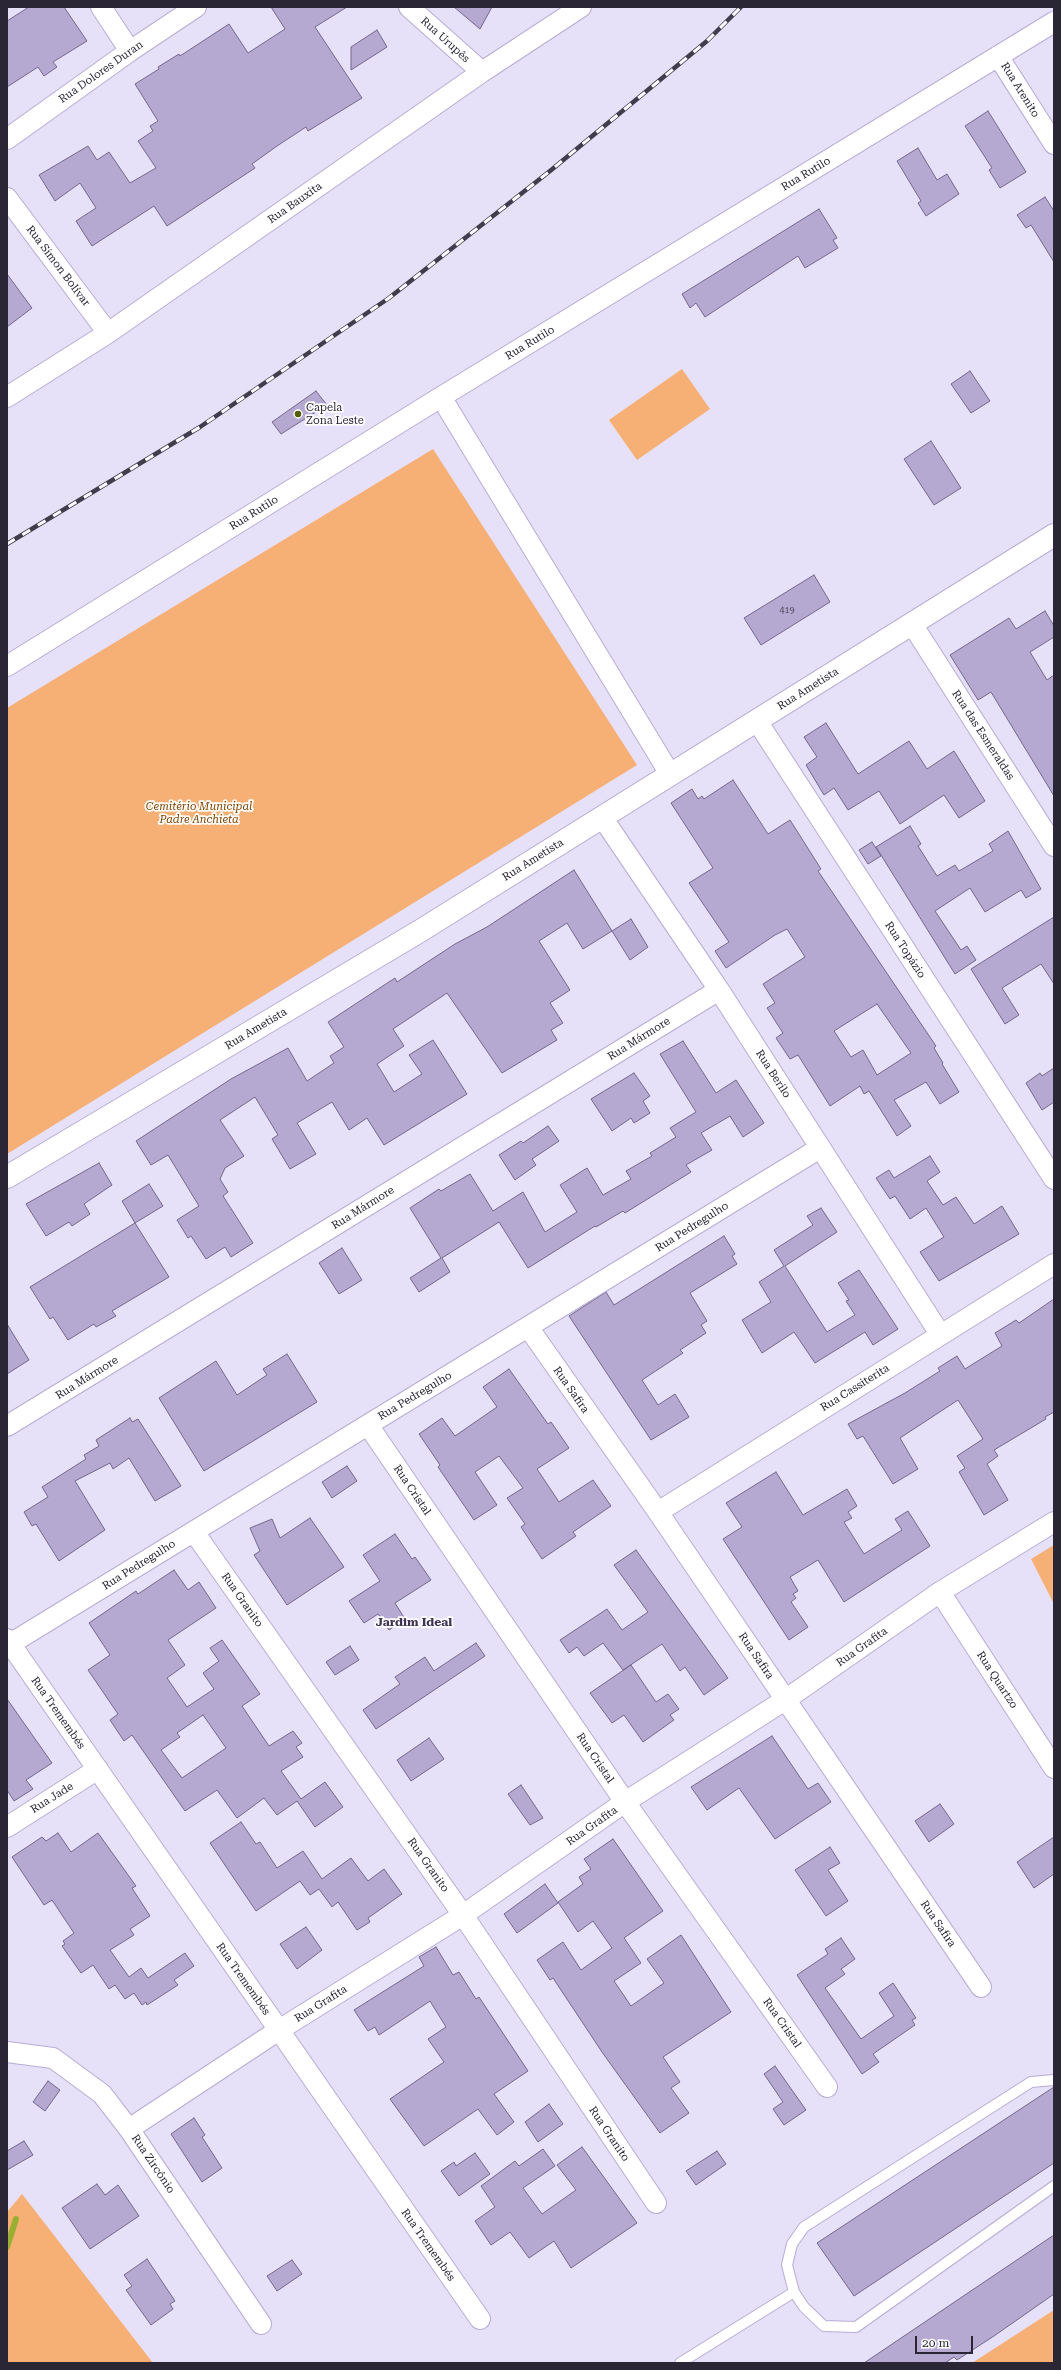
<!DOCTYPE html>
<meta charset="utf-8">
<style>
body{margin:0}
#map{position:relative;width:1061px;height:2370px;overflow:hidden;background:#e7e0f9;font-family:"Roboto Serif",serif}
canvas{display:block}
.frame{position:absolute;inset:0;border:8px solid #2b2635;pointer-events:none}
.scale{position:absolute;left:915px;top:2336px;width:58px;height:18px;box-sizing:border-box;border:2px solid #2b2635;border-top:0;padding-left:5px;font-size:12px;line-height:14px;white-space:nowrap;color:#2b2635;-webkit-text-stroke:3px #fff;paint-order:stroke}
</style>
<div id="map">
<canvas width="1061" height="2370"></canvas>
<div class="frame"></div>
<div class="scale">20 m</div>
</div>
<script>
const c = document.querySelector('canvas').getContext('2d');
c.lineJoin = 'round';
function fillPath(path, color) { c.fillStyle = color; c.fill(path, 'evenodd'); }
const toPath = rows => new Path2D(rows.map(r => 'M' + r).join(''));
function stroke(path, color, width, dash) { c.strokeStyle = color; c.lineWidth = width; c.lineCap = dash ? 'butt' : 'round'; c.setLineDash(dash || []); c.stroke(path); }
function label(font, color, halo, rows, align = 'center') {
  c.font = font + ' "Roboto Serif",serif'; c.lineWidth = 3.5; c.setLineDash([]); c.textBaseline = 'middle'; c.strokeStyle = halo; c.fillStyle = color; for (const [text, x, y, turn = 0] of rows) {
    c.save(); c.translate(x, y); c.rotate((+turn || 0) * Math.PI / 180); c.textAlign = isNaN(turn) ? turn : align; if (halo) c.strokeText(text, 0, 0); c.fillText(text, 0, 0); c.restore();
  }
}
fillPath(toPath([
 [682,369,710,409,637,460,609,420],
 [433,449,637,765,7,1154,7,708],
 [1054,1545,1054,1604,1031,1559],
 [22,2194,153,2363,7,2363,7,2212],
 [1054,2310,1054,2363,972,2363]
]), '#f6af74');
stroke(toPath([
 [7,2247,16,2219]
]), '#98af32', 6);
const building = toPath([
 [29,7,64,7,87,41,53,62,57,67,44,76,38,67,7,87,7,21,29,7],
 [271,7,347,7,315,27,362,98,308,131,306,127,277,146,252,164,255,168,167,226,154,206,92,246,76,221,96,208,80,183,55,201,39,175,88,146,97,160,109,152,130,183,156,168,138,141,153,131,150,126,158,121,135,84,159,69,158,67,179,54,180,56,229,24,248,53,285,29,271,7],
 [454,7,492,7,480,29,454,7],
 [377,30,387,47,351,70,351,47,377,30],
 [988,111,1026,172,1000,188,989,170,992,168,965,126,988,111],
 [918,148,937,180,947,174,959,194,926,216,918,203,921,201,897,161,918,148],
 [1045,197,1054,211,1054,262,1031,225,1026,228,1017,215,1045,197],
 [819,209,837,238,833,240,838,248,805,268,798,256,705,317,696,303,690,308,682,294,819,209],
 [7,274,32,308,7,327,7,274],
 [970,371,990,401,971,413,951,384,970,371],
 [316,391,327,405,281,434,272,422,316,391],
 [931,441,961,488,934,505,904,459,931,441],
 [814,575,830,602,761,645,744,618,814,575],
 [1045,611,1054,626,1054,637,1030,652,1047,680,1054,675,1054,796,991,692,978,700,950,655,1009,618,1016,629,1045,611],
 [826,723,858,774,909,741,927,769,954,751,985,801,959,818,944,795,900,824,879,791,848,810,834,788,824,795,806,765,817,757,804,737,826,723],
 [733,780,768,834,790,820,821,869,818,871,936,1046,934,1048,943,1063,942,1064,959,1092,940,1104,926,1082,894,1100,911,1126,897,1136,869,1091,864,1094,860,1086,830,1106,798,1055,790,1059,776,1038,783,1033,767,1008,775,1003,763,984,805,957,787,929,775,935,726,968,715,951,729,942,689,883,713,868,671,803,692,789,698,799,702,796,704,799,733,780],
 [877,1004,911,1053,877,1075,863,1050,851,1057,834,1031,877,1004],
 [910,826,921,844,918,846,937,876,955,865,959,871,993,851,989,844,1008,831,1041,889,1026,898,1021,890,985,912,970,888,935,911,961,950,967,946,976,960,955,974,876,847,910,826],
 [872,842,881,856,868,864,859,850,872,842],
 [574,870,612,931,583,949,567,923,539,941,570,990,550,1003,563,1023,551,1030,557,1040,502,1073,447,993,393,1029,404,1046,377,1064,394,1092,422,1074,409,1055,433,1040,467,1094,384,1145,367,1118,349,1130,332,1102,297,1123,316,1154,290,1169,272,1139,278,1135,255,1097,220,1120,244,1156,225,1168,220,1179,228,1192,223,1196,253,1243,231,1257,225,1247,206,1259,191,1236,188,1238,177,1220,199,1206,168,1155,151,1165,136,1141,231,1079,288,1048,307,1081,334,1063,330,1056,344,1047,328,1022,395,978,397,982,455,944,487,927,574,870],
 [1054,917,1054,984,1041,964,1002,988,1019,1015,1005,1024,971,969,1054,917],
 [631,919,648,947,630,960,612,931,631,919],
 [683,1041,716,1093,736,1080,764,1123,743,1137,730,1116,701,1133,712,1150,686,1165,691,1172,625,1213,623,1211,596,1227,595,1226,528,1268,499,1222,442,1258,450,1272,419,1292,410,1278,441,1258,410,1208,439,1189,441,1191,470,1174,493,1211,523,1192,545,1232,577,1212,560,1185,587,1168,603,1195,631,1179,626,1171,652,1156,650,1153,676,1137,670,1128,696,1112,660,1054,683,1041],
 [1054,1068,1054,1102,1042,1110,1026,1083,1040,1073,1042,1076,1054,1068],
 [634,1073,650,1096,643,1101,650,1113,634,1123,631,1118,612,1131,591,1099,634,1073],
 [548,1126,559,1141,532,1159,536,1165,515,1180,499,1155,521,1141,523,1143,548,1126],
 [930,1156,940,1172,927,1181,943,1205,956,1197,974,1224,1002,1206,1019,1234,939,1281,920,1252,944,1237,926,1208,910,1219,895,1196,890,1199,876,1178,889,1170,894,1178,930,1156],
 [99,1163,112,1185,84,1204,90,1214,72,1226,69,1222,46,1236,26,1204,99,1163],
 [149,1184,163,1206,135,1223,122,1201,149,1184],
 [821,1208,837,1232,785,1266,807,1301,827,1332,855,1315,846,1301,849,1300,838,1283,859,1270,898,1329,873,1345,865,1332,815,1363,794,1332,762,1353,742,1320,771,1302,759,1282,784,1266,774,1250,813,1225,807,1216,821,1208],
 [135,1223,169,1277,112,1311,116,1316,96,1327,94,1324,68,1340,53,1317,50,1319,30,1287,135,1223],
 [724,1236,735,1254,732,1256,737,1264,690,1293,707,1321,701,1325,706,1333,680,1350,683,1353,642,1380,658,1405,675,1394,689,1417,651,1440,569,1316,606,1292,614,1305,724,1236],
 [342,1248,362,1280,339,1294,319,1263,342,1248],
 [1054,1299,1054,1412,1045,1417,1046,1419,994,1450,998,1456,987,1464,1008,1500,984,1515,959,1472,965,1468,957,1456,983,1439,958,1400,900,1438,918,1469,893,1484,863,1436,857,1439,848,1424,905,1393,940,1371,938,1368,957,1356,965,1369,1002,1346,995,1333,1016,1320,1019,1323,1054,1299],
 [7,1324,29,1360,7,1374,7,1324],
 [287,1354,317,1402,204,1471,159,1398,216,1361,237,1395,267,1375,263,1369,287,1354],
 [509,1369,548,1424,551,1422,569,1448,537,1469,559,1502,593,1480,611,1506,573,1532,576,1536,542,1559,521,1527,525,1524,507,1498,523,1488,499,1456,475,1472,497,1505,474,1520,438,1467,440,1465,419,1434,442,1418,455,1436,497,1407,483,1387,509,1369],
 [130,1418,132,1422,138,1419,181,1486,155,1501,129,1458,113,1469,110,1463,75,1481,105,1530,59,1561,36,1524,32,1526,24,1512,48,1497,42,1487,86,1459,84,1455,99,1446,96,1440,130,1418],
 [347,1466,357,1481,332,1498,322,1482,347,1466],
 [776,1472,803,1515,847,1489,857,1506,848,1512,852,1518,844,1522,864,1554,902,1530,895,1519,908,1511,930,1546,844,1602,818,1560,790,1577,798,1591,793,1594,796,1598,791,1602,808,1627,789,1640,723,1539,742,1527,726,1503,776,1472],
 [310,1518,344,1567,287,1605,254,1555,260,1551,250,1528,272,1519,280,1538,310,1518],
 [395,1534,412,1559,415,1557,431,1580,395,1603,405,1619,389,1630,378,1614,364,1623,349,1601,380,1581,363,1555,395,1534],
 [636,1550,728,1678,704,1695,685,1667,680,1671,662,1644,623,1670,603,1643,584,1656,577,1647,569,1653,560,1640,607,1609,622,1630,648,1612,614,1565,636,1550],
 [174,1570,188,1590,199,1582,216,1608,168,1640,185,1665,167,1678,187,1707,214,1689,203,1673,219,1661,210,1648,222,1640,260,1694,242,1706,269,1746,293,1731,302,1743,296,1747,303,1757,281,1771,301,1799,325,1782,343,1807,315,1827,297,1801,277,1815,264,1798,237,1818,217,1790,185,1811,132,1735,124,1741,110,1720,118,1714,88,1670,110,1655,89,1623,136,1591,138,1594,174,1570],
 [203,1715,226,1748,182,1778,161,1750,180,1737,177,1733,203,1715],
 [476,1643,485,1656,376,1729,363,1710,400,1684,395,1677,425,1657,434,1671,476,1643],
 [350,1646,359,1660,335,1675,326,1662,350,1646],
 [631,1665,656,1702,668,1694,679,1709,670,1715,674,1720,643,1742,624,1715,612,1723,590,1693,631,1665],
 [7,1699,52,1763,26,1780,33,1789,14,1801,7,1790,7,1699],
 [772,1736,808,1789,818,1783,831,1802,775,1839,739,1788,707,1810,691,1787,772,1736],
 [429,1738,444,1759,411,1781,397,1760,429,1738],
 [521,1785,543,1818,530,1825,508,1794,521,1785],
 [940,1804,954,1824,929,1842,915,1821,940,1804],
 [241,1822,256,1844,260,1842,277,1868,303,1851,322,1879,351,1858,368,1881,384,1869,402,1894,368,1918,370,1922,357,1930,338,1902,332,1907,319,1889,310,1895,300,1881,256,1911,210,1843,241,1822],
 [58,1833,71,1852,98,1833,136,1886,132,1888,150,1916,130,1929,134,1935,110,1950,129,1977,141,1968,148,1978,185,1953,194,1966,174,1980,178,1985,147,2005,146,2002,142,2005,134,1993,125,1999,115,1985,109,1989,93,1965,81,1973,62,1946,65,1944,63,1941,74,1933,52,1900,44,1905,12,1857,42,1837,46,1841,58,1833],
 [1054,1837,1054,1874,1034,1888,1017,1862,1054,1837],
 [613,1839,663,1911,624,1938,641,1963,614,1981,631,2006,664,1983,647,1959,681,1935,731,2012,663,2057,680,2082,671,2088,689,2113,660,2133,602,2052,553,1978,550,1980,537,1960,563,1942,581,1970,612,1948,593,1921,578,1932,558,1902,583,1884,579,1877,591,1869,584,1859,613,1839],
 [830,1847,840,1863,828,1870,848,1901,826,1916,795,1870,830,1847],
 [545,1884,558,1903,517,1933,504,1914,545,1884],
 [306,1927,322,1950,297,1969,280,1944,306,1927],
 [841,1938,855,1959,841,1969,845,1974,825,1988,861,2039,894,2016,879,1993,893,1983,916,2018,912,2020,915,2025,873,2054,879,2062,862,2074,797,1975,828,1954,825,1949,841,1938],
 [436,1947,453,1975,459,1972,476,1999,479,1997,528,2071,494,2094,514,2122,497,2135,478,2109,424,2146,390,2099,444,2062,428,2039,446,2027,430,2001,379,2035,375,2027,368,2031,354,2010,424,1966,419,1957,436,1947],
 [775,2066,806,2110,784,2125,773,2109,783,2102,764,2074,775,2066],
 [48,2081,60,2090,45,2111,33,2102,48,2081],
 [1054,2087,1054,2163,854,2296,817,2243,1054,2087],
 [549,2104,563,2124,538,2142,525,2122,549,2104],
 [194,2118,205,2135,202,2137,222,2168,202,2182,171,2134,194,2118],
 [24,2141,33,2155,7,2170,7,2151,24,2141],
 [582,2147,637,2223,571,2268,554,2241,529,2258,510,2232,491,2245,475,2221,495,2207,481,2186,515,2161,519,2166,543,2149,555,2166,523,2188,542,2214,576,2190,557,2165,582,2147],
 [717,2151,726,2164,696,2185,686,2171,717,2151],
 [475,2153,490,2174,459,2196,441,2171,454,2162,456,2166,475,2153],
 [97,2184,105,2195,118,2185,139,2216,90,2249,62,2208,97,2184],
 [1054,2235,1054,2294,994,2336,957,2360,954,2357,945,2363,864,2363,1054,2235],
 [147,2259,175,2301,170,2304,173,2309,151,2325,126,2290,132,2286,124,2275,147,2259],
 [292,2260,302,2274,277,2291,267,2276,292,2260]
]);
fillPath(building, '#b6a9d1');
stroke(building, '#73678c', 1);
const service = toPath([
 [1054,2080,1031,2082,804,2227,792,2244,787,2265,794,2292,804,2307,824,2326,856,2327,1054,2186],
 [680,2363,794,2292]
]);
const minor = toPath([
 [101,7,130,51],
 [409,7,482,72],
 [998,56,1054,144],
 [7,139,130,51,196,7],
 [7,198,108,333],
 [7,397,108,333,482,72,581,7],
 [441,397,670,774],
 [912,624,1054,846],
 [7,666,441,397,1054,22],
 [757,721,1054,1179],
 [602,817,719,990,940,1334],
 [528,1327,658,1512,981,1987],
 [368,1425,625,1802,827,2087],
 [7,1426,719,990],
 [658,1512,1054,1264],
 [194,1532,463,1915,656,2203],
 [940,1592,1054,1768],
 [7,1639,480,2319],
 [10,1644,820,1148],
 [7,1827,98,1769],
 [7,2052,53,2058,102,2094,129,2129,261,2324],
 [129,2129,279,2030,463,1915,625,1802,785,1700,940,1592,1054,1522]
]);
const tertiary = toPath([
 [7,1177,420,931,1054,535]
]);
stroke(service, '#b8acd4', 12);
stroke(minor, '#b8acd4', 22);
stroke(tertiary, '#b8acd4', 24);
stroke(service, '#fff', 10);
stroke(minor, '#fff', 20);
stroke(tertiary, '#fff', 22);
const rail = toPath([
 [7,544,200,427,389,298,550,171,707,41,741,7]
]);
stroke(rail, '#423d4d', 4.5);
stroke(rail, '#fff', 3, [9]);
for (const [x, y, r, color] of [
 [298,414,4,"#505e00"]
]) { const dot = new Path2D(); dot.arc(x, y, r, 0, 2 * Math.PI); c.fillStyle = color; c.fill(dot); stroke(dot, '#fff', 1.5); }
label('9px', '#4e475c', null, [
 ["419",787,610]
]);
label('11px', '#2b2635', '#fff', [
 ["Rua Urupês",445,40,42],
 ["Rua Dolores Duran",101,72,-35],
 ["Rua Arenito",1020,90,58],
 ["Rua Rutilo",806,174,-31],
 ["Rua Bauxita",295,203,-35],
 ["Rua Simon Bolívar",58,266,53],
 ["Rua Rutilo",530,343,-31],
 ["Rua Rutilo",254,513,-32],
 ["Rua Ametista",808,689,-32],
 ["Rua das Esmeraldas",983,735,57],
 ["Rua Ametista",533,860,-32],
 ["Rua Topázio",905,950,57],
 ["Rua Ametista",256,1029,-31],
 ["Rua Mármore",639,1039,-32],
 ["Rua Berilo",773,1074,57],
 ["Rua Mármore",363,1208,-32],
 ["Rua Pedregulho",692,1227,-32],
 ["Rua Mármore",87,1378,-32],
 ["Rua Cassiterita",855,1388,-32],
 ["Rua Safira",571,1390,55],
 ["Rua Pedregulho",415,1396,-31],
 ["Rua Cristal",412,1490,56],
 ["Rua Pedregulho",139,1565,-32],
 ["Rua Granito",242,1600,55],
 ["Rua Grafita",862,1647,-35],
 ["Rua Safira",756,1656,56],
 ["Rua Quartzo",997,1680,57],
 ["Rua Tremembés",58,1713,55],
 ["Rua Cristal",595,1758,56],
 ["Rua Jade",52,1798,-32],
 ["Rua Grafita",592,1826,-35],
 ["Rua Granito",428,1865,55],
 ["Rua Safira",938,1924,56],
 ["Rua Tremembés",243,1979,55],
 ["Rua Grafita",321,2004,-32],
 ["Rua Cristal",782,2023,55],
 ["Rua Granito",609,2134,56],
 ["Rua Zircônio",153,2164,56],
 ["Rua Tremembés",428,2245,55]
]);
label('11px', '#2b2635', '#fff', [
 ["Capela",306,408],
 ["Zona Leste",306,421]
], 'left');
label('italic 11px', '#804400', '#fff', [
 ["Cemitério Municipal",199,807],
 ["Padre Anchieta",199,820]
]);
label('bold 12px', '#3f3355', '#fff', [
 ["Jardim Ideal",414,1622]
]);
</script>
